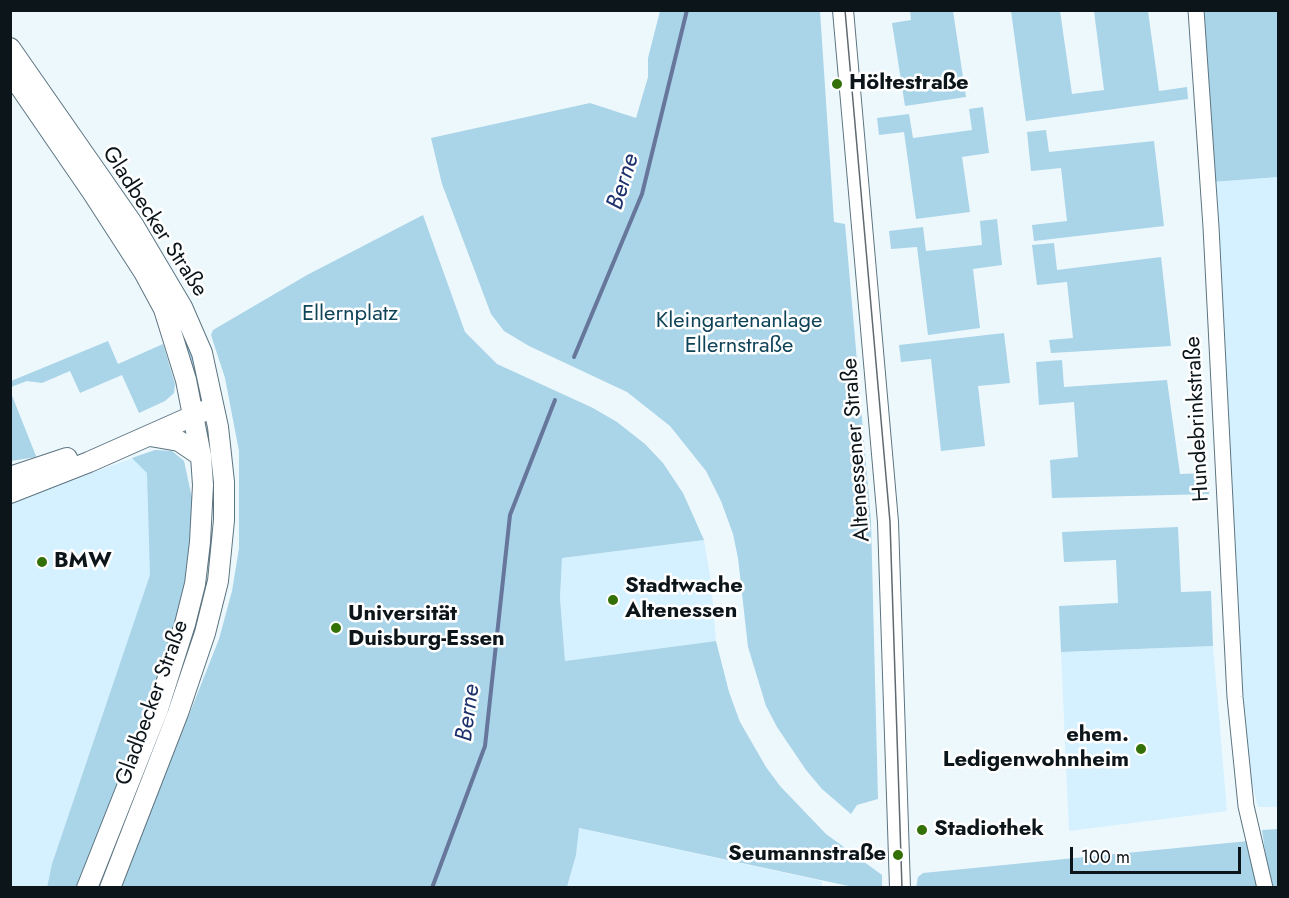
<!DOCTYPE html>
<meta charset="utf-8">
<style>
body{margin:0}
#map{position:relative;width:1289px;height:898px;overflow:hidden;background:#edf8fd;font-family:Jost,sans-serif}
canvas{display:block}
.frame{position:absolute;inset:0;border:12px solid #0c151a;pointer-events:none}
.scale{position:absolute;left:1070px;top:847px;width:171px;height:27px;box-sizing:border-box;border:3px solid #0c151a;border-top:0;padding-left:8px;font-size:18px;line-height:21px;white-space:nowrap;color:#0c151a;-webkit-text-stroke:4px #fff;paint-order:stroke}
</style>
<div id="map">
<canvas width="1289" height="898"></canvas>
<div class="frame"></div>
<div class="scale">100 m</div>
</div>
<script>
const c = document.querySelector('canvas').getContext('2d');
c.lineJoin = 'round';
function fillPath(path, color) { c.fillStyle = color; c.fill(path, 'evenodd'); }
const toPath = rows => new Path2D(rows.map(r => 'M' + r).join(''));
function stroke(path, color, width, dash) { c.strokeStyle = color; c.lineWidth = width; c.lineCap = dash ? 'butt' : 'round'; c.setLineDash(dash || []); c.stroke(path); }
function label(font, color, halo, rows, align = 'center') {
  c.font = font + ' Jost,sans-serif'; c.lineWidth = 5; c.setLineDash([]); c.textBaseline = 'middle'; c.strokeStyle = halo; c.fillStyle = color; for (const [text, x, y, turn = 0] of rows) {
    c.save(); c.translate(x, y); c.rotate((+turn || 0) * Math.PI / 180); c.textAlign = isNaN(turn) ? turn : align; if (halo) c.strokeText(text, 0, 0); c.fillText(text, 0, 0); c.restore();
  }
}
fillPath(toPath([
 [1278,177,1278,807,1258,807,1250,776,1243,700,1212,182],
 [155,450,172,451,184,461,193,509,192,546,72,887,11,888,11,502],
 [704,540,711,582,716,641,565,661,560,598,562,558],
 [1213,646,1227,811,1069,831,1061,652],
 [578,828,822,881,822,887,567,888,576,855]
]), '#d5f1ff');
fillPath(toPath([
 [660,11,820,11,834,222,845,224,871,521,878,799,857,805,851,814,822,789,806,770,777,727,766,706,748,647,738,558,733,534,721,501,706,471,670,426,627,392,529,346,504,331,491,314,442,184,431,138,590,103,636,118,648,77,648,58],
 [910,11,953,11,966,97,905,106,892,23,911,20],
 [1011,11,1060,11,1072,94,1104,90,1094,11,1148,11,1159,91,1187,87,1188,99,1026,121],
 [1199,11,1278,11,1278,177,1212,182],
 [983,107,989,153,962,157,970,212,916,219,904,132,879,135,877,118,909,114,913,138,972,130,969,109],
 [1046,130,1049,152,1154,141,1164,226,1034,241,1032,225,1067,221,1061,168,1031,171,1027,132],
 [423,215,465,332,497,364,593,408,617,422,645,444,663,463,683,493,704,540,562,558,560,598,565,661,716,641,729,692,740,722,766,767,780,786,826,834,882,875,882,887,853,887,579,828,576,855,567,887,121,887,219,639,232,591,239,548,239,451,225,378,211,335,213,330,307,275],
 [997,219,1002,265,973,269,980,328,928,335,917,247,891,249,889,231,923,227,926,251,982,245,980,221],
 [1054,243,1057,270,1161,257,1171,346,1051,353,1049,340,1073,338,1067,282,1037,285,1032,245],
 [1004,333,1010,383,978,386,985,446,941,451,931,359,901,362,899,345],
 [189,338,205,392,199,402,184,352,185,340],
 [108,341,118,364,163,344,175,384,174,393,165,401,139,413,122,375,80,393,70,371,42,383,27,381,11,387,11,381],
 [1062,360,1064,387,1167,380,1180,474,1208,473,1209,494,1052,498,1050,460,1078,457,1074,402,1039,405,1036,362],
 [11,393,36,456,36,457,11,461],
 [155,450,172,451,184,461,192,498,192,546,181,623,84,887,47,888,52,864,150,575,147,473,132,458],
 [1178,527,1181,592,1211,591,1213,646,1061,652,1059,606,1118,603,1116,560,1064,562,1062,532],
 [1278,829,1278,887,1270,887,1262,830],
 [1248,841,1258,888,916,888,918,877,923,873]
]), '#aad4e8');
stroke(toPath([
 [574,357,642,194,687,10],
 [432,888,485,746,510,515,555,400]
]), '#66779b', 4);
const minor = toPath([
 [1196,10,1211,227,1235,697,1246,806,1265,888]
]);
const major = toPath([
 [843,10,888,522,900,888],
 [10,48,134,226,182,307,202,353,218,427,224,482,224,520,218,581,205,633,178,713,110,888],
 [10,72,93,193,144,272,164,309,186,380,201,456,203,485,200,542,195,584,185,624,158,709,87,888],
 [150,436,179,441,201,456],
 [10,477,67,458],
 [10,493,89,462,204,411]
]);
stroke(minor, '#5c7480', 17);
stroke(major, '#5c7480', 22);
stroke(minor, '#fff', 15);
stroke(major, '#fff', 20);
stroke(toPath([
 [845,10,890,522,902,888]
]), '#60696e', 1.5);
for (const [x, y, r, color] of [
 [837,84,6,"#337106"],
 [42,562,6,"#337106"],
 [613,600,6,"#337106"],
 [336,628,6,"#337106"],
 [1141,749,6,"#337106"],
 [922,830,6,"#337106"],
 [898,855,6,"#337106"]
]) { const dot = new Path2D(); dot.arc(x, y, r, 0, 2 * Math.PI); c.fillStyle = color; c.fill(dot); stroke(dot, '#fff', 2); }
label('bold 22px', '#0c151a', '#fff', [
 ["Höltestraße",849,84],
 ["BMW",54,562],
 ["Stadtwache",625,587],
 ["Altenessen",625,612],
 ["Universität",348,615],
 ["Duisburg-Essen",348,640],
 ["ehem.",1129,736,"right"],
 ["Ledigenwohnheim",1129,761,"right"],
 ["Stadiothek",934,830],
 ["Seumannstraße",886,855,"right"]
], 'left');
label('22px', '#0c151a', '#fff', [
 ["Gladbecker Straße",154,222,57],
 ["Hundebrinkstraße",1198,419,-93],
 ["Altenessener Straße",857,450,-94],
 ["Gladbecker Straße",153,703,-70]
]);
label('22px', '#0f4358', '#fff', [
 ["Ellernplatz",350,315],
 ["Kleingartenanlage",739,322],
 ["Ellernstraße",739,347]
]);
label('italic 24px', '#1d316c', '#fff', [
 ["Berne",624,182,-72],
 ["Berne",469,713,-82]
]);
</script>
